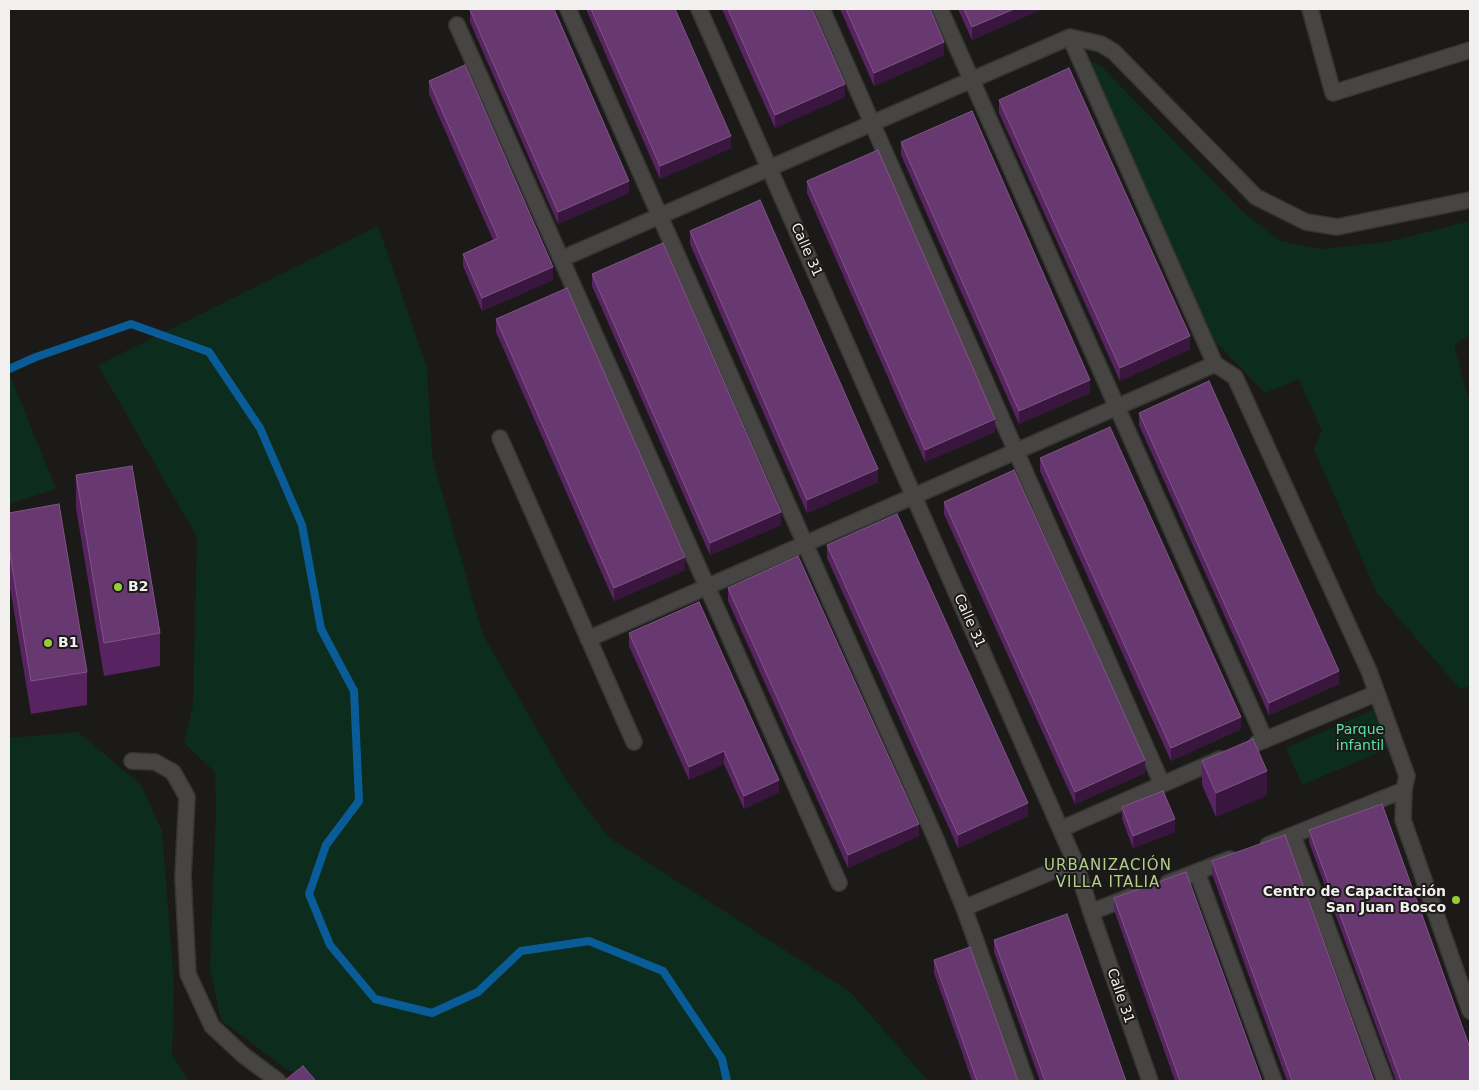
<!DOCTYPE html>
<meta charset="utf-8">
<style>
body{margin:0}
#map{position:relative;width:1479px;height:1090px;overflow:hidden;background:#1c1a19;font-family:"DejaVu Sans",sans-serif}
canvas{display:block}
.frame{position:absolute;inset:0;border:10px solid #f1f0ef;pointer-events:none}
</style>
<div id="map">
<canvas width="1479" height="1090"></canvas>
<div class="frame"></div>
</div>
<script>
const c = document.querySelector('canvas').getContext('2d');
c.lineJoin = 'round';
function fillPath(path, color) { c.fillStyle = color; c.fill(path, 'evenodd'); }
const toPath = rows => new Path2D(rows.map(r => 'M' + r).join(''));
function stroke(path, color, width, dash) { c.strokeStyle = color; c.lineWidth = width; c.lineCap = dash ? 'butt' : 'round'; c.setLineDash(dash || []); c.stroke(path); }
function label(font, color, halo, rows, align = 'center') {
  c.font = font + ' "DejaVu Sans",sans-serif'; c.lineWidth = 4; c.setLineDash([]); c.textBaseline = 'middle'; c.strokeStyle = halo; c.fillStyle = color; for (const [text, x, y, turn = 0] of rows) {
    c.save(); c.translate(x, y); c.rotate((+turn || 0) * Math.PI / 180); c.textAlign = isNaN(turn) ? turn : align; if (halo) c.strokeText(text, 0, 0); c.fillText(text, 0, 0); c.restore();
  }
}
fillPath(toPath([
 [1088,60,1101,66,1244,213,1280,241,1320,249,1388,242,1470,221,1470,335,1454,345,1470,405,1470,686,1460,689,1377,593,1314,449,1322,431,1299,379,1265,393,1214,340],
 [378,226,427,368,432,457,483,635,567,782,608,837,850,992,928,1081,312,1081,286,1069,221,1020,210,968,216,808,215,772,184,743,193,705,197,537,98,365],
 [9,373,56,489,9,504],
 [1373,710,1389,748,1302,785,1286,748],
 [78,732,141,785,162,831,174,985,172,1055,189,1081,9,1081,9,738]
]), '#0c2d1e');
stroke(toPath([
 [9,369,36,357,131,324,209,352,260,428,302,525,321,629,354,691,359,801,326,845,309,894,330,945,375,999,432,1013,478,992,521,951,589,941,663,971,722,1059,727,1081]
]), '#0a5c99', 8);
const minor = toPath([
 [568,9,935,837,964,908,1026,1081],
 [699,9,1075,862,1091,912,1150,1081],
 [822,9,1162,784],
 [940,9,1265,740],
 [1310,9,1333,93,1470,50],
 [457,25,839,883],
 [1070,37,1215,364,1235,377,1369,671,1407,776,1404,790,1403,820,1470,1011],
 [561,259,1070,37,1101,44,1114,52,1256,197,1306,222,1337,227,1470,200],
 [500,438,634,742],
 [588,639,1215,364],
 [1257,743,1377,693],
 [132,761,155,762,173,772,187,797,183,877,188,974,212,1026,243,1055,278,1081],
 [1061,829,1220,759],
 [1293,836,1385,1081],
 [1268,845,1404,790],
 [1197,872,1274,1081],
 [1168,883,1230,859],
 [964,908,1075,862],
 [1091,912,1132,896]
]);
stroke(minor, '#363534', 18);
stroke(minor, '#474543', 15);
fillPath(toPath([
 [586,9,675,9,731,148,660,179],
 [722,9,812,9,845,97,775,128],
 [840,9,930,9,944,55,874,86],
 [958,9,1042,9,972,40],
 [470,10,629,193,558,224,470,22],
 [429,81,553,280,482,311,463,266,463,254,493,240,429,94],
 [999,100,1190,349,1120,381,999,113],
 [901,142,1090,393,1019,424,901,155],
 [807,181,995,432,925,462,807,193],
 [690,231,878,482,807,513,690,244],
 [592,274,781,525,710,555,592,286],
 [496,319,685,570,614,601,496,332],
 [1139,413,1339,684,1269,715,1139,425],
 [1040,458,1241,729,1171,761,1040,471],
 [76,475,160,633,160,666,104,676,76,508],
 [944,502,1145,773,1075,804,944,514],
 [9,513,87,672,87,705,31,714,9,581],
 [827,545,1028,816,958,848,827,558],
 [728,588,919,836,848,868,728,601],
 [629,633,779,792,744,809,724,764,689,780,629,646],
 [1202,761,1267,795,1216,817,1202,785],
 [1122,807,1175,832,1133,848,1122,819],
 [1309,830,1470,1081,1396,1081,1309,842],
 [1212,861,1374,1081,1287,1081,1212,874],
 [1114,898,1262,1081,1175,1081,1114,910],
 [994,940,1126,1081,1040,1081,994,952],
 [934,960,1018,1081,972,1081,934,973]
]), '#582361');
fillPath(toPath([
 [1014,9,1042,9,972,40,972,27],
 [944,42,944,55,874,86,874,73],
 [845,84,845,97,775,128,775,115],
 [731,136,731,148,660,179,660,166],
 [629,181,629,193,558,224,558,212],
 [553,267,553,280,482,311,482,298],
 [1190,336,1190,349,1120,381,1120,368],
 [1090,380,1090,393,1019,424,1019,411],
 [995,419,995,432,925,462,925,450],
 [878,469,878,482,807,513,807,500],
 [781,512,781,525,710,555,710,543],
 [685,557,685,570,614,601,614,588],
 [1339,671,1339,684,1269,715,1269,703],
 [1241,717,1241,729,1171,761,1171,748],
 [724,751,724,764,689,780,689,767],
 [1145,760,1145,773,1075,804,1075,792],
 [1267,771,1267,795,1216,817,1216,793],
 [779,780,779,792,744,809,744,796],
 [1028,803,1028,816,958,848,958,835],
 [1175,819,1175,832,1133,848,1133,836],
 [919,824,919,836,848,868,848,855]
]), '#39163e');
const building = toPath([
 [472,9,554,9,629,181,558,212,470,10,472,9],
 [591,9,675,9,731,136,660,166,591,9],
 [728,9,812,9,845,84,775,115,728,9],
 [846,9,930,9,944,42,874,73,846,9],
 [964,9,1014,9,972,27,964,9],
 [465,65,553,267,482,298,463,254,498,238,429,81,465,65],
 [1069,68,1190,336,1120,368,999,100,1069,68],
 [972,111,1090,380,1019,411,901,142,972,111],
 [878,150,995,419,925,450,807,181,878,150],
 [760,200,878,469,807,500,690,231,760,200],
 [663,243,781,512,710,543,592,274,663,243],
 [567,288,685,557,614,588,496,319,567,288],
 [1209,381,1339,671,1269,703,1139,413,1209,381],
 [1110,427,1241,717,1171,748,1040,458,1110,427],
 [132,466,160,633,104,643,76,475,132,466],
 [1014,470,1145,760,1075,792,944,502,1014,470],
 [59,504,87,672,31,681,9,548,9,513,59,504],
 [897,514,1028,803,958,835,827,545,897,514],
 [798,556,919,824,848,855,728,588,798,556],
 [699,602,779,780,744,796,724,751,689,767,629,633,699,602],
 [1253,739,1267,771,1216,793,1202,761,1253,739],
 [1163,791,1175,819,1133,836,1122,807,1163,791],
 [1382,804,1470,1048,1470,1081,1401,1081,1309,830,1382,804],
 [1285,835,1374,1081,1292,1081,1212,861,1285,835],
 [1186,872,1262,1081,1180,1081,1114,898,1186,872],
 [1067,914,1126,1081,1045,1081,994,940,1067,914],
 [970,947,1018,1081,977,1081,934,960,970,947],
 [303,1066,316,1081,284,1081,303,1066]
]);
fillPath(building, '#683970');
stroke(building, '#7e5684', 1);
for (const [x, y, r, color] of [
 [118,587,5,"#97cb38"],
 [48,643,5,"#97cb38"],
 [1456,900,5,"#97cb38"]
]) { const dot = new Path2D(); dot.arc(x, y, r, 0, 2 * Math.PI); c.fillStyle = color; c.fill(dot); stroke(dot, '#1c1a19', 2); }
label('14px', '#f1f0ef', '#1c1a19', [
 ["Calle 31",806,250,66],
 ["Calle 31",969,621,66],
 ["Calle 31",1120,996,71]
]);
label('bold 14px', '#f1f0ef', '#1c1a19', [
 ["B2",128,587],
 ["B1",58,643],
 ["Centro de Capacitación",1446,892,"right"],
 ["San Juan Bosco",1446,908,"right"]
], 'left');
label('14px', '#58e3a3', '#1c1a19', [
 ["Parque",1360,730],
 ["infantil",1360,746]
]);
c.letterSpacing = '1px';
label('15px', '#b2d089', '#1c1a19', [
 ["URBANIZACIÓN",1108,866],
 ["VILLA ITALIA",1108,883]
]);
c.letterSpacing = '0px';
</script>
